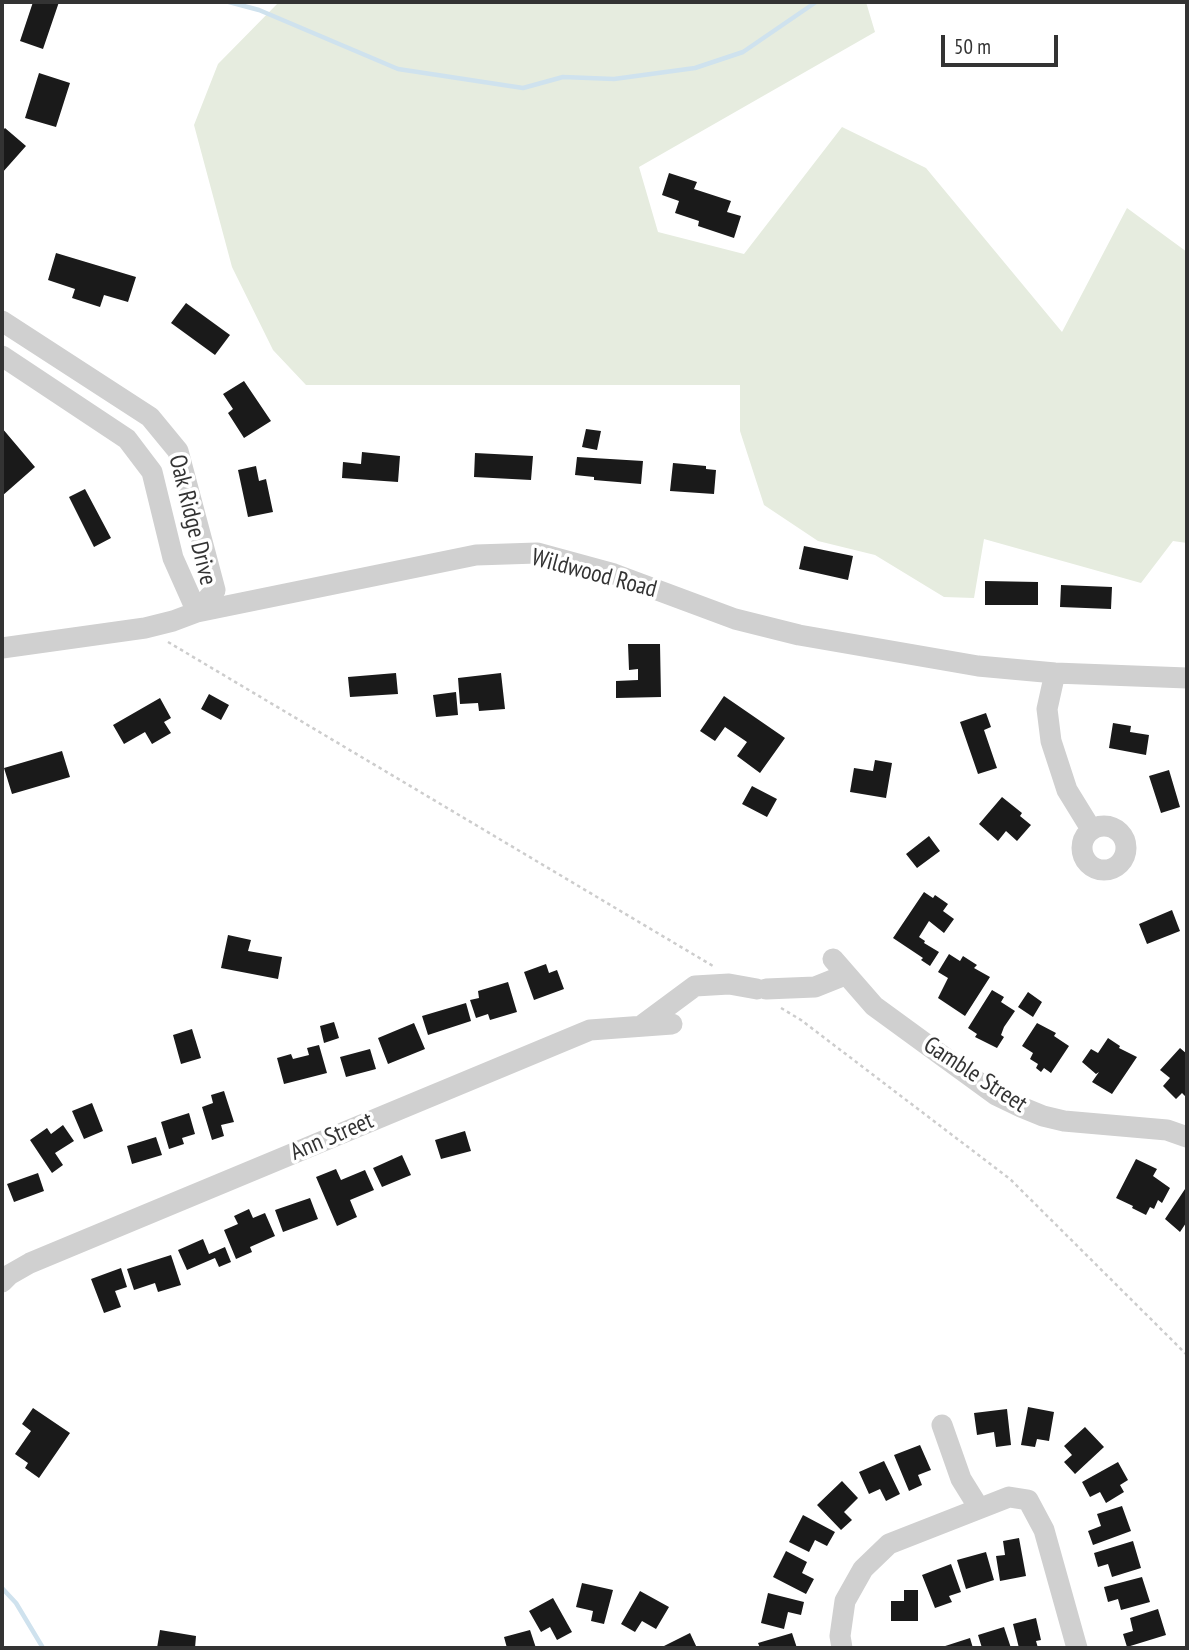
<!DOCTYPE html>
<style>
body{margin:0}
#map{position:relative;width:1189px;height:1650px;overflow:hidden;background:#fff;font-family:"PT Sans Narrow",sans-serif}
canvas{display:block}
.frame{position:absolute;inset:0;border:4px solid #333;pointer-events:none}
.scale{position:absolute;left:941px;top:35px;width:117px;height:32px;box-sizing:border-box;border:4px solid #333;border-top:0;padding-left:9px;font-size:21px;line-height:24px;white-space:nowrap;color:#333;-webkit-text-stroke:5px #fff;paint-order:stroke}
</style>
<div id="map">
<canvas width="1189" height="1650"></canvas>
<div class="frame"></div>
<div class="scale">50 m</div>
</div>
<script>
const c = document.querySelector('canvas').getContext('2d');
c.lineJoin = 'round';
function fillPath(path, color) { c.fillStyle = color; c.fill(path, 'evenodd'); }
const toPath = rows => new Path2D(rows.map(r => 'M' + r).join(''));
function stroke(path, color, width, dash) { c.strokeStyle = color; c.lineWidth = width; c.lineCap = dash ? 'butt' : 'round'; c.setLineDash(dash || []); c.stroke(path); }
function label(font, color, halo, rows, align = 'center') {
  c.font = font + ' "PT Sans Narrow",sans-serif'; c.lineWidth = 7; c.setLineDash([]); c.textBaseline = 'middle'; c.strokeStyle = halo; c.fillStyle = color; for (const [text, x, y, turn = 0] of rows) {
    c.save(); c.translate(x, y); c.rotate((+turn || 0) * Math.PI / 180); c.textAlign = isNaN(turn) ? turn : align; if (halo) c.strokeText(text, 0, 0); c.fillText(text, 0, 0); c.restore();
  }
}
fillPath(toPath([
 [279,2,866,2,875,32,639,167,658,232,744,254,842,127,926,168,1062,332,1127,208,1187,252,1187,543,1173,541,1141,583,984,539,974,598,944,597,875,555,818,541,764,505,740,431,740,385,306,385,273,350,232,267,194,125,218,64]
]), '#e6ecdf');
stroke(toPath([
 [229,2,259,10,398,69,523,88,563,77,614,79,695,68,743,52,816,2],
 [2,1588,16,1603,43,1648]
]), '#cfe2ee', 4.5);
fillPath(toPath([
 [33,2,59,2,43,49,20,41],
 [39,73,70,83,56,127,25,118],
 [5,128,26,146,2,173,2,131],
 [669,173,697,182,694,189,731,201,727,212,741,216,734,238,698,226,699,221,675,213,679,201,662,195],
 [56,253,136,277,128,302,104,295,100,307,72,298,75,289,48,280],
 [186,303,230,335,215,355,171,323],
 [244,381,271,421,244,438,228,413,233,409,223,394],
 [2,428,35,467,2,496],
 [586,429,601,431,597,450,582,447],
 [362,452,400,456,398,482,342,478,343,462,361,464],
 [475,453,533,456,531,480,474,477],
 [577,457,643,461,641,484,594,480,594,477,575,475],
 [673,463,706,466,706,469,716,470,714,494,670,491],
 [256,466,259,481,266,479,273,512,248,517,238,470],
 [85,489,111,538,94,547,69,497],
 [804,546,853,556,848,580,799,569],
 [985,581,1038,582,1038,605,985,605],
 [1061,585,1112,587,1111,609,1060,607],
 [628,644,660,644,661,697,616,698,616,681,638,680,638,669,629,670],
 [396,673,398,694,350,697,348,677],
 [501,673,505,709,479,711,478,703,460,704,458,678],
 [456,692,458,715,436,717,433,695],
 [209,694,229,705,221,720,201,709],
 [724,696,785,738,760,773,737,756,747,742,725,727,715,741,700,731],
 [160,698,171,718,164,722,171,733,152,744,145,732,124,744,113,725],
 [986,713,991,727,984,730,997,768,978,774,960,722],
 [1113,723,1131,726,1130,732,1149,735,1146,755,1109,748],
 [62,751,70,777,12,794,4,768],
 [875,760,892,763,886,798,850,792,854,768,873,771],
 [1169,770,1180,807,1161,813,1149,776],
 [752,786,777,799,767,817,742,804],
 [1002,797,1022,813,1020,816,1031,825,1017,841,1006,831,998,841,979,824],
 [929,836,940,851,917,868,906,854],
 [924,892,933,898,935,895,948,904,943,911,954,919,944,933,929,921,919,937,925,941,924,943,939,952,930,966,921,960,923,958,893,938],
 [1172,910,1180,931,1147,944,1139,924],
 [228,935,251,940,248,951,282,957,278,979,221,968],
 [949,954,960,961,963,956,977,965,974,968,990,977,965,1016,938,998,948,978,938,972],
 [546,964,549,973,557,970,564,989,534,1000,524,972],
 [508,982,517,1012,490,1020,488,1014,476,1018,470,1000,479,998,478,991],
 [992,990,1004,997,1001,1002,1015,1011,1004,1027,1001,1035,1004,1037,997,1048,975,1037,977,1034,968,1028],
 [1028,992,1042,1002,1033,1017,1018,1007],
 [466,1003,471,1021,428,1035,422,1016],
 [334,1022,339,1038,324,1043,320,1026],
 [414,1023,425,1049,388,1064,378,1038],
 [1037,1023,1056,1033,1054,1036,1069,1046,1051,1073,1044,1068,1041,1072,1036,1068,1038,1064,1030,1059,1033,1053,1022,1046],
 [192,1029,201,1058,181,1064,173,1035],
 [1108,1038,1120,1046,1119,1048,1137,1057,1112,1094,1092,1082,1099,1072,1096,1074,1082,1062,1091,1049,1098,1053],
 [319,1045,327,1073,284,1084,277,1058,291,1054,293,1059,309,1055,307,1048],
 [1180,1048,1187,1054,1187,1098,1182,1093,1176,1099,1163,1086,1170,1078,1160,1070],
 [370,1049,376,1069,346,1077,340,1057],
 [224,1091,234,1122,221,1125,224,1136,212,1140,202,1107,213,1103,211,1095],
 [92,1103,103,1131,84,1139,72,1111],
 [189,1113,195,1134,182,1138,184,1144,169,1149,161,1122],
 [63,1125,74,1141,55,1153,63,1165,52,1173,30,1140,47,1128,51,1134],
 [465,1131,471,1151,441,1159,435,1140],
 [156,1137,162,1155,132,1164,127,1146],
 [402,1155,411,1175,382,1187,373,1168],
 [1136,1159,1157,1169,1153,1176,1170,1188,1162,1203,1158,1200,1154,1209,1150,1207,1146,1215,1132,1208,1133,1206,1116,1198],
 [336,1169,341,1180,365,1170,374,1190,350,1200,357,1217,337,1226,316,1177],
 [38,1173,44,1191,14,1202,7,1184],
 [1187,1186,1187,1225,1186,1223,1180,1232,1165,1219],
 [310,1198,318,1219,283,1232,275,1210],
 [249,1209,253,1218,265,1213,275,1236,250,1247,252,1252,236,1259,224,1230,238,1224,234,1216],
 [203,1239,209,1254,225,1247,231,1262,219,1267,215,1258,187,1270,178,1250],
 [171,1255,181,1285,158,1292,155,1283,134,1290,127,1269],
 [121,1268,127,1287,115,1291,121,1307,104,1313,91,1279],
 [1028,1407,1054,1412,1049,1441,1037,1439,1035,1447,1021,1445],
 [33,1408,70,1433,39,1478,25,1468,28,1463,15,1454,31,1431,22,1424],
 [1007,1409,1011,1445,996,1447,994,1432,977,1435,974,1413],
 [1085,1427,1104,1447,1075,1474,1064,1462,1072,1455,1064,1446],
 [920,1445,931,1470,918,1475,922,1485,909,1491,894,1455],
 [884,1461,900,1494,886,1501,880,1489,869,1494,859,1472],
 [1118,1462,1128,1480,1120,1485,1124,1492,1106,1503,1100,1492,1090,1497,1082,1482],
 [842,1481,858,1498,844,1512,852,1520,841,1530,817,1505],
 [1122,1506,1131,1531,1093,1545,1088,1531,1101,1526,1097,1514],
 [803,1515,835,1532,827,1546,815,1540,809,1552,789,1542],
 [1019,1538,1026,1576,1000,1581,996,1556,1005,1555,1003,1541],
 [1133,1541,1141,1568,1112,1577,1108,1564,1098,1567,1094,1553],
 [786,1551,807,1562,802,1573,814,1579,806,1594,773,1577],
 [986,1552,994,1580,966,1589,957,1560],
 [951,1564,961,1592,949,1596,952,1602,935,1608,922,1575],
 [1142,1577,1150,1602,1121,1610,1118,1599,1108,1602,1104,1587],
 [582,1583,613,1590,604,1624,591,1621,593,1611,576,1607],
 [904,1590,918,1590,918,1621,891,1621,891,1601,904,1601],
 [640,1591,669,1607,656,1629,642,1621,635,1632,621,1624],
 [768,1593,804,1602,801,1615,788,1612,784,1629,761,1623],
 [553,1598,572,1632,557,1640,550,1627,541,1632,529,1611],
 [1158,1609,1166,1635,1127,1647,1123,1634,1133,1631,1130,1618],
 [1036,1618,1041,1640,1036,1641,1038,1648,1019,1648,1013,1624],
 [1004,1627,1011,1648,982,1648,978,1635],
 [160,1630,196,1636,195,1648,157,1648],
 [530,1630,536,1648,507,1648,504,1637],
 [690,1633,697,1648,660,1648],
 [792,1633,797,1648,760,1648,758,1643],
 [970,1638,973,1648,939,1648]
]), '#1a1a1a');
stroke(toPath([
 [168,642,713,966],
 [781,1008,801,1020,1010,1179,1187,1355]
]), '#cdcdcd', 2.5, [3.5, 3.5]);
stroke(toPath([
 [2,321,150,417,178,451,215,590,197,612],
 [2,356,127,439,152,472,173,558,197,612],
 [2,648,145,628,173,621,197,612,476,555,537,553,614,574,735,619,799,635,978,666,1055,673,1187,678],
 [1055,673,1047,709,1051,741,1067,790,1091,829],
 '1082 848a22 22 0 1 1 44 0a22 22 0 1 1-44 0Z',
 [833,959,874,1006,996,1095,1021,1107,1043,1116,1064,1121,1167,1130,1187,1137],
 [766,989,815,987,845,975],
 [641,1026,695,986,729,984,757,989],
 [2,1282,9,1275,30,1263,590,1030,672,1024],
 [942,1425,961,1479,979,1508],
 [842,1648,840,1636,845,1601,863,1569,889,1544,1009,1497,1028,1500,1044,1530,1077,1648]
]), '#d0d0d0', 21);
label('24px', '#333', '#fff', [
 ["Oak Ridge Drive",192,520,76],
 ["Wildwood Road",594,574,15],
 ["Gamble Street",975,1075,33],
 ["Ann Street",332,1137,-23]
]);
</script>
